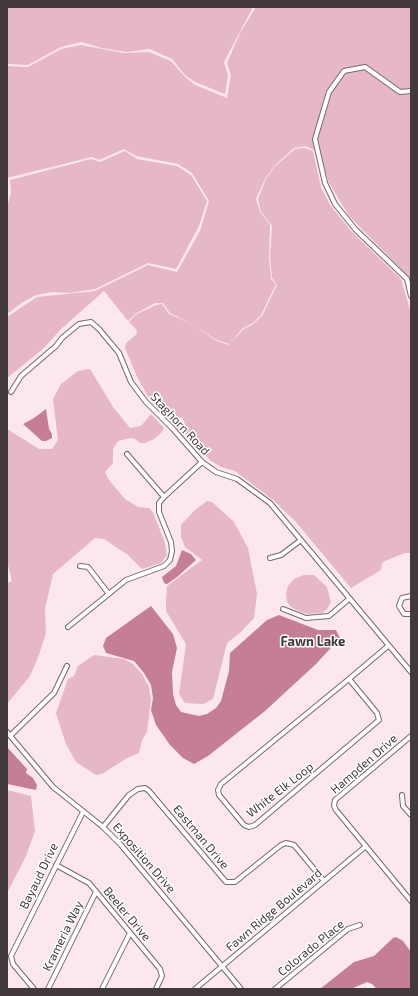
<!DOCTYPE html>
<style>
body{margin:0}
#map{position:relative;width:418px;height:996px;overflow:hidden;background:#fbe7ed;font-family:"Exo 2",sans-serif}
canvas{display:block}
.frame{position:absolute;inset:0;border:8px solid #41393b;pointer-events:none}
</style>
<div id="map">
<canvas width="418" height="996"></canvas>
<div class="frame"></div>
</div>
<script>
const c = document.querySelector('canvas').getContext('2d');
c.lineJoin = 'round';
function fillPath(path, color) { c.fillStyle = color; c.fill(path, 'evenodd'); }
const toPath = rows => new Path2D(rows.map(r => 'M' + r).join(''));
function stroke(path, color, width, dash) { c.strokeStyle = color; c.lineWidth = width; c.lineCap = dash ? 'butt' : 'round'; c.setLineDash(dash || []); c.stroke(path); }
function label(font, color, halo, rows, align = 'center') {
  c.font = font + ' "Exo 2",sans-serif'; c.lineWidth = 3; c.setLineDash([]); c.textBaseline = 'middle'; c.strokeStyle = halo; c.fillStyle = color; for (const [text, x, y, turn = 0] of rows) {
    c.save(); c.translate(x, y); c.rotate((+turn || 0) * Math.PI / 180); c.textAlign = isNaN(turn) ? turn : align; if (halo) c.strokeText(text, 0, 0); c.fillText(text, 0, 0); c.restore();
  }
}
fillPath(toPath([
 [7,7,253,7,224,62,228,76,225,94,195,82,185,75,172,59,150,49,127,52,102,48,81,42,61,47,28,65,7,64],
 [256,7,411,7,411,284,409,277,349,216,329,183,320,153,306,146,294,148,274,166,265,179,256,199,260,212,270,225,269,258,271,279,276,284,261,315,253,323,243,328,229,344,215,339,192,324,170,313,163,303,155,303,135,314,128,321,104,291,61,329,44,348,7,378,7,317,37,297,95,291,148,265,177,272,200,231,209,201,192,173,178,164,136,156,124,149,99,160,92,157,7,178,7,66,28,67,61,49,81,45,124,53,149,52,171,61,185,77,195,85,227,98,231,75,227,63,240,33],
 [304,148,313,151,321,187,330,205,352,232,401,279,411,313,411,553,405,553,385,561,382,563,381,570,351,588,295,521,273,500,235,471,221,467,211,461,185,433,185,425,183,418,170,417,149,398,138,379,125,348,126,343,137,334,136,329,129,322,135,315,156,305,162,304,169,314,192,324,215,340,228,345,244,329,253,324,262,316,277,285,272,278,270,257,272,226,261,212,258,199,266,179,274,167,295,149],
 [125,151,137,159,177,166,191,175,207,201,199,226,176,269,148,263,95,289,69,293,52,292,36,295,23,302,7,314,7,207,11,193,10,180,91,159,100,162],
 [90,369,113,407,130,428,141,426,151,414,164,428,161,433,154,439,145,443,140,443,135,439,130,438,118,441,113,449,113,463,105,472,109,480,125,499,138,507,149,508,153,512,165,543,167,555,161,563,142,569,128,555,104,539,95,538,53,574,45,609,46,633,39,655,30,676,7,704,7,583,12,581,7,561,7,429,39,449,52,449,58,440,53,399,61,384,78,371],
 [207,501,212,502,234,522,248,548,257,594,254,618,242,631,227,643,213,699,203,704,185,703,179,694,186,644,166,611,166,599,167,586,202,560,185,547,181,537,181,525,195,510],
 [304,575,314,575,327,587,331,602,327,609,322,613,308,614,301,612,292,608,287,602,286,594,288,586,294,579],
 [94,655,124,659,133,664,142,674,149,687,151,700,147,732,142,740,139,753,127,758,102,774,96,775,76,762,66,744,56,713,68,679,74,676,78,666],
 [7,790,31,796,35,831,26,856,7,893]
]), '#e6b7c6');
fillPath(toPath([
 [46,409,49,429,52,434,52,438,46,441,42,441,23,424,34,418],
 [182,550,191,554,196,560,177,577,167,584,164,583,162,577,176,566],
 [151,606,173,634,177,648,172,672,173,694,176,705,181,712,199,716,207,714,216,708,221,701,229,671,230,653,267,620,279,615,318,630,336,630,340,638,316,664,265,711,208,756,194,764,183,758,170,745,156,725,151,710,153,698,151,685,144,673,134,661,106,653,103,646,106,638],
 [7,747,27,769,26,773,33,778,37,785,36,790,7,784],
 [396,937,403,941,411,952,411,989,377,989,372,984,367,982,351,989,320,989,354,962,374,956,393,938]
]), '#c47e96');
const minor = toPath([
 [411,91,400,92,365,67,344,71,329,92,315,139,325,183,335,204,355,229,407,279,411,296],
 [11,392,21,376,56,346,62,338,79,324,91,322,99,329,119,353,131,382,146,402,173,429,202,462,216,472,237,479,270,503,411,672],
 [127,454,164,497],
 [270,558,281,555,301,540],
 [80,566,88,567,109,594],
 [411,596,402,598,399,606,404,614,411,614],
 [283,609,306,618,329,616,349,599],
 [68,627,126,580,164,566,170,560,172,551,171,542,159,512,159,503,164,497,202,462],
 [349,679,377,713,379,720,255,825,249,827,244,825,219,795,218,790,221,784,349,679],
 [349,679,388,646],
 [7,732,53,787,103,827,121,845,241,989],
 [11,735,54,693,67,666],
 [411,736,335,800,334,806,336,810,411,901],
 [402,795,403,806,411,815],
 [103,827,129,795,138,789,145,788,149,791,226,882,235,882,281,845,286,843,294,845,324,881],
 [56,865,89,883,160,969,162,976,156,989],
 [34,989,13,964,11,956,83,812],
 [48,989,96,892],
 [102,989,130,933],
 [195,989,366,846],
 [275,989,348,929,360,925]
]);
stroke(minor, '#78676d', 6);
stroke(minor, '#fff', 4);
label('12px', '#41393b', '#fff', [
 ["Staghorn Road",180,424,47],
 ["Hampden Drive",364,764,-41],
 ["White Elk Loop",280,790,-38],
 ["Eastman Drive",201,837,50],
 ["Exposition Drive",144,858,49],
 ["Bayaud Drive",39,876,-64],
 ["Fawn Ridge Boulevard",274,910,-40],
 ["Beeler Drive",127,914,50],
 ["Krameria Way",63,936,-64],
 ["Colorado Place",311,948,-39]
]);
label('bold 13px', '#41393b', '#fff', [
 ["Fawn Lake",313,642]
]);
</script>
